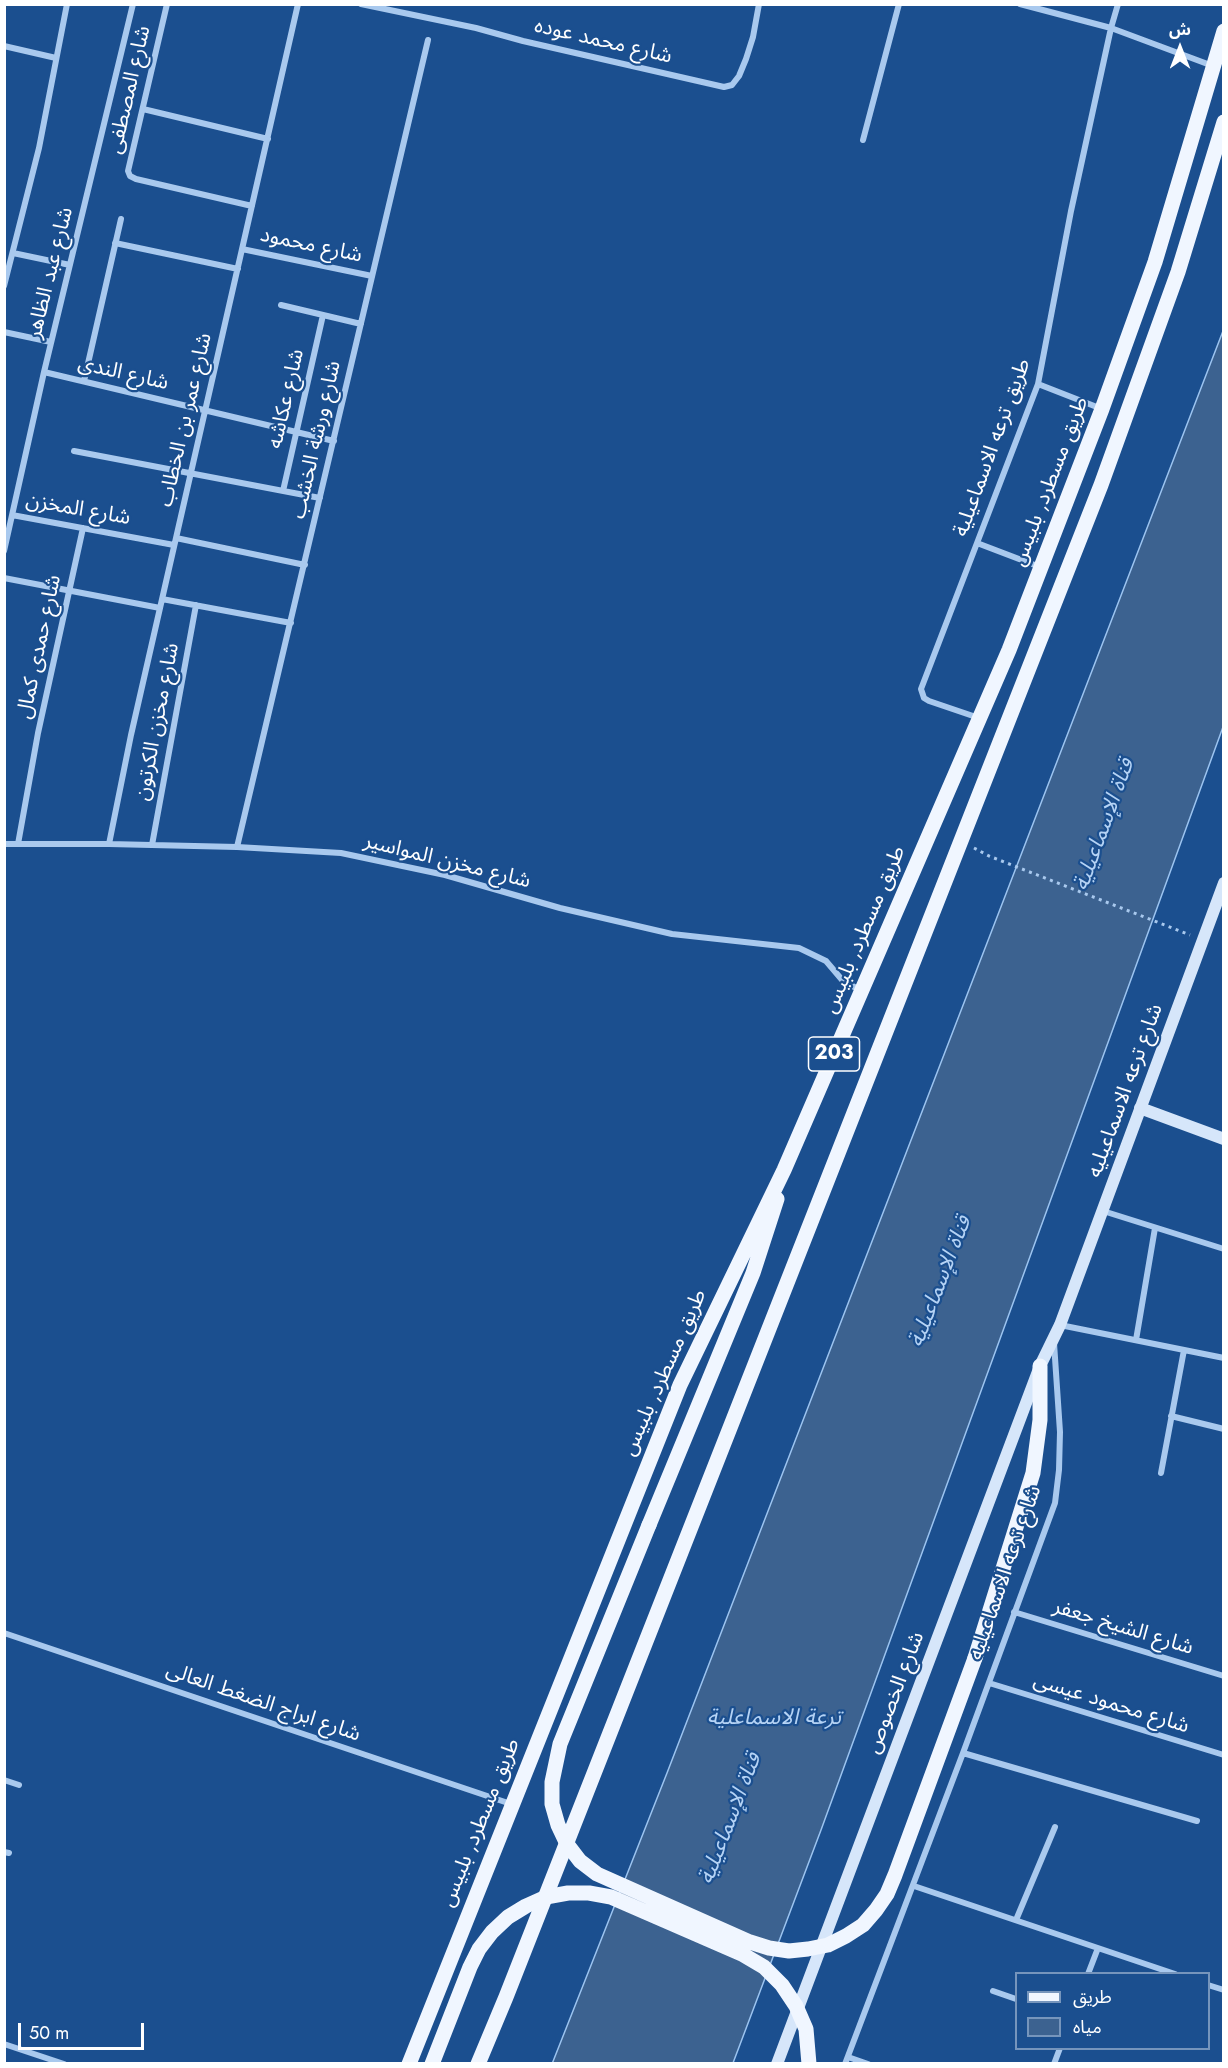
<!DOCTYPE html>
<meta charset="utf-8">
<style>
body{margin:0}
#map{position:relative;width:1228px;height:2068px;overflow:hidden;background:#1b4f8f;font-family:Jost,"Noto Sans Arabic",sans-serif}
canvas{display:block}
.frame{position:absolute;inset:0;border:6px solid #fff;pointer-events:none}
.legend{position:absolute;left:1015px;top:1972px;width:195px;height:78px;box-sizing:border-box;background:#1b4f8f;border:2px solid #7695bc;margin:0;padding:8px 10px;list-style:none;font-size:18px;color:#fff}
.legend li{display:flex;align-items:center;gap:12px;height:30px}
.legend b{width:30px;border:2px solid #7695bc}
.north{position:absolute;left:1150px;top:18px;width:60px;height:60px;-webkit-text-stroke:4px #1b4f8f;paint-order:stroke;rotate:0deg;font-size:16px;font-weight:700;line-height:24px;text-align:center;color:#fff}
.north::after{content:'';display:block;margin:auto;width:21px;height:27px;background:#fff;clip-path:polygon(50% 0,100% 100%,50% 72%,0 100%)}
.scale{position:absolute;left:18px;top:2023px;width:126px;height:27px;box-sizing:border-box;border:3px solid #fff;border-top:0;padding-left:8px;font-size:18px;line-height:21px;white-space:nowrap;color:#fff;-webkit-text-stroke:4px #1b4f8f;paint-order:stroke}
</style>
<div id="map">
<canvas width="1228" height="2068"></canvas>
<div class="frame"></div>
<ul class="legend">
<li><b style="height:8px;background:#f0f6ff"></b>طريق</li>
<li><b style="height:16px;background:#3c6290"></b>مياه</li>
</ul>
<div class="north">ش</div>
<div class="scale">50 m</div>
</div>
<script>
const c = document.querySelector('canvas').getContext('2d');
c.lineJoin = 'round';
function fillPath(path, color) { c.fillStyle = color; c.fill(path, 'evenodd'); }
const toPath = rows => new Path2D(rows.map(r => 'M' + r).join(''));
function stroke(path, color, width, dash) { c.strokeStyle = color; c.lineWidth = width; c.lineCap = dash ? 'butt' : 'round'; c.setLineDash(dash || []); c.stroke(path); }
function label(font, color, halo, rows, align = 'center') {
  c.font = font + ' Jost,"Noto Sans Arabic",sans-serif'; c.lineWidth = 4.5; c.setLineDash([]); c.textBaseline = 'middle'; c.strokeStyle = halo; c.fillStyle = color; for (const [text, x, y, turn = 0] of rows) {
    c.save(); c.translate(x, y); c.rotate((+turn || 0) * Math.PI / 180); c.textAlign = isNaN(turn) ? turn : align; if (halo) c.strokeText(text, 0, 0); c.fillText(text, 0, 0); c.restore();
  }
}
const water = toPath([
 [1223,331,1223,727,821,1830,733,2063,552,2064,667,1773,1223,331]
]);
fillPath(water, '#3c6290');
stroke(water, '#9cc4f0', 1.5);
stroke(toPath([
 [974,848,989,856,1190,935]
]), '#a9c9ee', 3, [3, 4.5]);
stroke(toPath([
 [167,4,128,171,130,176,136,179,252,206],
 [361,4,476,28,523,41,724,87,732,85,739,76,746,59,753,37,759,4],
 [1020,4,1111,28,1213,66],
 [4,46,56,58],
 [143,109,268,139],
 [863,140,899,4],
 [115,243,238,269],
 [242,249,372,276],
 [13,253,70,265],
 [4,286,39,148,67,4],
 [281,305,361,324],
 [4,332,51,342],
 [44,372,334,441],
 [84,381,121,219],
 [1038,384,1102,409],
 [74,451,320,498],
 [283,491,323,315],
 [12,515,174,545],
 [176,538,305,565],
 [977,543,1040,567],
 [4,551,44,372,133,4],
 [4,578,160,608],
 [162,599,291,623],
 [979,718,929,701,924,698,921,689,1038,384,1071,211,1111,28,1118,4],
 [4,844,109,844,237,847,341,853,445,875,560,908,672,934,799,948,826,961,843,981,860,990],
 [18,844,38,733,83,528],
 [109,844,131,735,298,4],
 [152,845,196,605],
 [237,847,428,40],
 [1103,1211,1224,1249],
 [1060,1325,1224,1358],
 [1136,1340,1155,1228],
 [1171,1416,1224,1429],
 [1161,1473,1184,1350],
 [1014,1612,1224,1676],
 [4,1633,511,1804],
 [989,1683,1224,1755],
 [963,1753,1197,1821],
 [4,1780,19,1785],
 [4,1852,9,1853],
 [914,1886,1175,1974],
 [1016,1920,1055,1827],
 [1088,1974,1098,1948],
 [1208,1985,1224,1990],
 [993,1991,1016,1999],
 [4,2044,64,2064],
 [848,2057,868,2064],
 [845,2064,963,1753,1055,1503,1059,1470,1060,1432,1054,1343],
 [1054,2064,1060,2048]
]), '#a9c9ee', 6);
stroke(toPath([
 [1140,1108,1224,1139],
 [777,2064,1040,1366,1060,1325,1224,883]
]), '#d6e6fa', 12);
stroke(toPath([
 [649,1525,753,1273,777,1199],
 [975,1658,1033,1473,1040,1420,1040,1366],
 [409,2064,680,1385,784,1170,1009,650,1102,409,1155,262,1224,31],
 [478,2064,506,1997,1101,485,1178,272,1224,122]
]), '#f0f6ff', 15);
stroke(toPath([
 [649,1525,560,1744,552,1782,552,1804,558,1825,567,1844,580,1861,597,1874,750,1942,769,1948,789,1951,808,1949,828,1945,846,1936,863,1925,876,1910,887,1894,895,1875,975,1658],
 [432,2064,470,1967,479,1949,492,1932,508,1917,526,1906,546,1897,568,1893,589,1893,611,1897,742,1954,764,1967,782,1985,796,2006,806,2029,809,2064]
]), '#f0f6ff', 15);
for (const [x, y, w] of [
 [834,1054,51]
]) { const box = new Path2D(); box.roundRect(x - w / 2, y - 17, w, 34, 4.5); c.fillStyle = '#1b4f8f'; c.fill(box); stroke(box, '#fff', 1.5); }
label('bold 20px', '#fff', null, [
 ["203",834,1054]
]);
label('21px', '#fff', '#1b4f8f', [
 ["شارع محمد عوده",603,42,13],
 ["شارع المصطفى",130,90,-77],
 ["شارع محمود",311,246,12],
 ["شارع عبد الظاهر",51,273,-76],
 ["شارع الندى",123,374,13],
 ["شارع عكاشه",287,399,-77],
 ["شارع عمر بن الخطاب",186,420,-77],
 ["شارع ورشة الخشب",317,440,-77],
 ["طريق ترعه الاسماعيلية",993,448,-70],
 ["طريق مسطرد, بلبيس",1051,482,-69],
 ["شارع المخزن",78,510,10],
 ["شارع حمدى كمال",40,647,-78],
 ["شارع مخزن الكرتون",158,722,-79],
 ["شارع مخزن المواسير",447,862,14],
 ["طريق مسطرد, بلبيس",865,930,-67],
 ["شارع ترعه الاسماعيليه",1126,1091,-70],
 ["طريق مسطرد, بلبيس",665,1373,-66],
 ["شارع ترعه الاسماعيليه",1006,1573,-71],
 ["شارع الشيخ جعفر",1123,1628,17],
 ["شارع الخصوص",896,1693,-69],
 ["شارع ابراج الضغط العالى",263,1703,19],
 ["شارع محمود عيسى",1111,1704,17],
 ["طريق مسطرد, بلبيس",481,1823,-68]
]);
label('italic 22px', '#b5d3f5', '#1b4f8f', [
 ["قناة الإسماعيلية",1105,825,-70],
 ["قناة الإسماعيلية",941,1282,-69],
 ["ترعة الاسماعلية",774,1719],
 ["قناة الإسماعيلية",731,1819,-69]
]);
</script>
